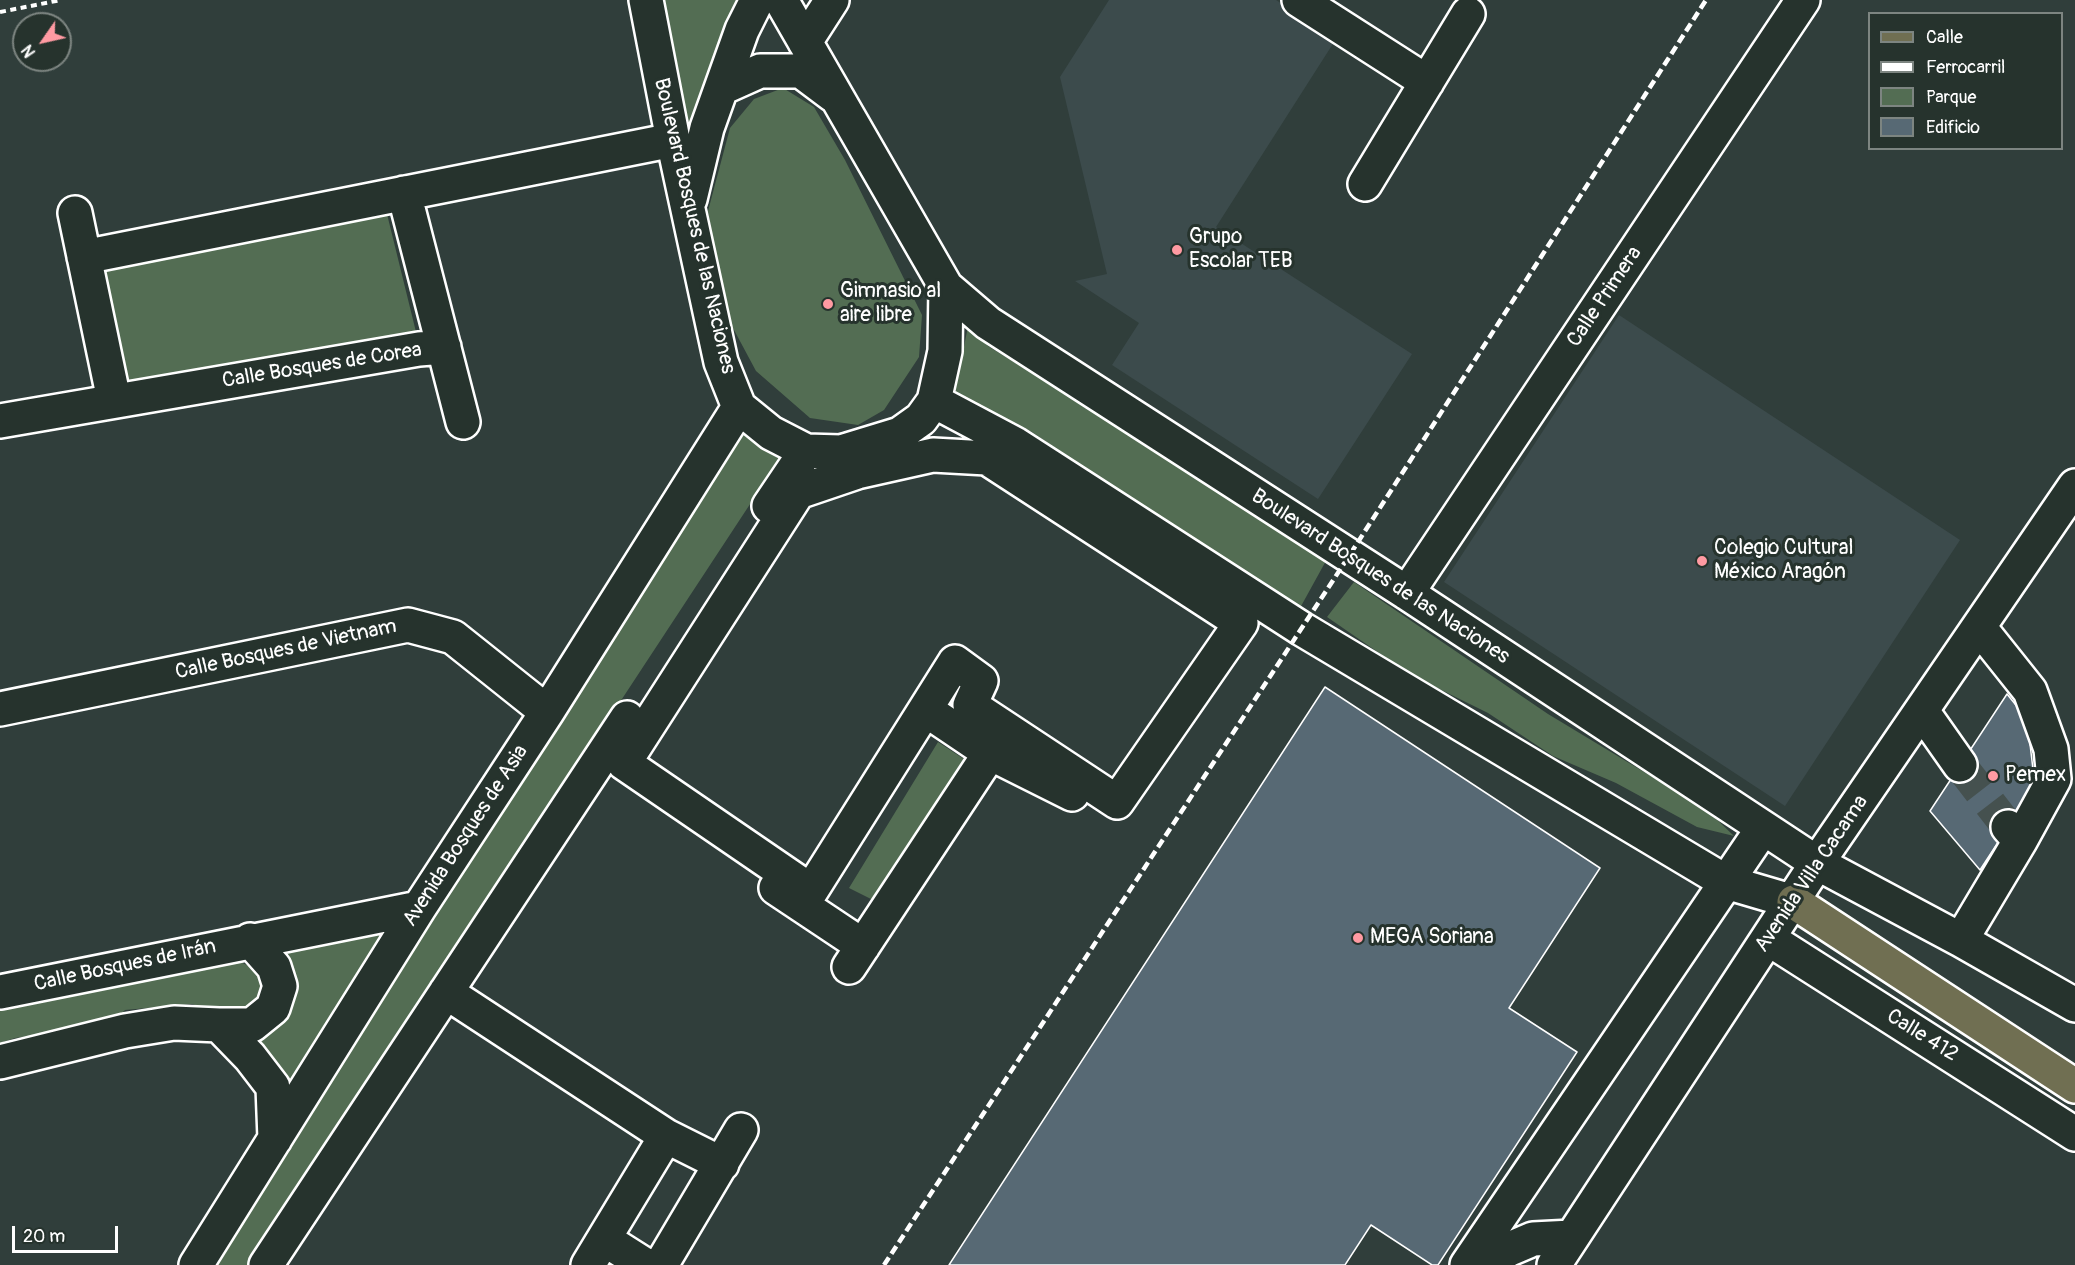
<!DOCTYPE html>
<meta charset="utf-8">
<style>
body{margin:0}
#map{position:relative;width:2075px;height:1265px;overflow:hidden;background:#303e3b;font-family:Pangolin,sans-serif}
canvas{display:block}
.legend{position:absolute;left:1868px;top:12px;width:195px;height:138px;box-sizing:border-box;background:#26332d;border:2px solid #7d8581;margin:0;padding:8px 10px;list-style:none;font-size:18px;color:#fff}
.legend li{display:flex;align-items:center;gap:12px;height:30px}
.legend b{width:30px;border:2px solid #7d8581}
.north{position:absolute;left:12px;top:12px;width:60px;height:60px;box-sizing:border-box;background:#26332d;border:2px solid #7d8581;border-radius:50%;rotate:236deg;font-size:16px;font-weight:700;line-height:24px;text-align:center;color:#fff}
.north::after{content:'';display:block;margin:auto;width:21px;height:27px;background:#ff9aa2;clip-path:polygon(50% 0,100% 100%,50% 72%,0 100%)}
.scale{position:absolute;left:12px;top:1226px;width:106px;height:27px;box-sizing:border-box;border:3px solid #fff;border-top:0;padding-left:8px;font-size:18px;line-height:21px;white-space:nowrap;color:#fff;-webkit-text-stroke:4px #26332d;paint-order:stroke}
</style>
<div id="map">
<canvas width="2075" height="1265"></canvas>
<ul class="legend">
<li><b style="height:8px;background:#706f52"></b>Calle</li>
<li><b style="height:8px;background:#fff"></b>Ferrocarril</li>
<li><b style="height:16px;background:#536d53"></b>Parque</li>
<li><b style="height:16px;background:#576974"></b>Edificio</li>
</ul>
<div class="north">N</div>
<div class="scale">20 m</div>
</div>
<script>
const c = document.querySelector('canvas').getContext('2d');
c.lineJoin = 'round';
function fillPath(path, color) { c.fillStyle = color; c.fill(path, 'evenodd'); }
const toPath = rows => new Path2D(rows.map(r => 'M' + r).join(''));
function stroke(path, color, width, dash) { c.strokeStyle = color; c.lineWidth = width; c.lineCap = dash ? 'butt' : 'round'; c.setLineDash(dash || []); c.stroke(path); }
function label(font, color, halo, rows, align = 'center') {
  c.font = font + ' Pangolin,sans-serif'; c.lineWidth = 6; c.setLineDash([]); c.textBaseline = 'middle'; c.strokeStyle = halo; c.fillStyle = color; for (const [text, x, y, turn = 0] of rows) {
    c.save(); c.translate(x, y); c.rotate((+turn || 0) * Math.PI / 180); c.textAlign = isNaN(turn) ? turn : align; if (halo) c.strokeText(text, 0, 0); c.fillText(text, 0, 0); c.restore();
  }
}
fillPath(toPath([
 [1109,0,1276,0,1336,39,1216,227,1412,354,1318,499,1112,365,1139,323,1075,281,1107,274,1060,77],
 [1619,315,1960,540,1785,806,1444,582]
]), '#3c4b4c');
fillPath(toPath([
 [659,0,736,0,724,29,691,142,674,90],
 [783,88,814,107,845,160,922,315,919,357,884,410,858,425,810,418,756,371,726,315,708,211,730,128,754,99],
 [362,212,387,214,416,332,123,382,97,269],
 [969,321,988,346,1258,514,1327,559,1300,608,1152,514,1032,432,955,393],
 [745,429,781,457,250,1265,203,1265],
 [1354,582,1548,714,1707,810,1734,836,1697,827,1616,783,1553,756,1488,713,1411,675,1327,617],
 [938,742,967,761,879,903,849,888],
 [392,933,295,1081,277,1075,253,1043,274,1026,293,974,287,949],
 [236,960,262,972,264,994,237,1017,192,1004,125,1010,110,1025,15,1038,0,1043,0,1008]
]), '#536d53');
const building = toPath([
 [1325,687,1600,868,1509,1008,1577,1052,1438,1265,1432,1265,1371,1225,1345,1265,949,1265,1325,687],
 [2007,694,2027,719,2035,786,1980,870,1930,811,2007,694]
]);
fillPath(building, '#576974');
stroke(building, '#fff', 1.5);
stroke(toPath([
 [1960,765,2008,827]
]), '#45514f', 33, [33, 16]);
const minor = toPath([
 [646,0,673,140,721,362,739,407,771,433,806,451,841,452,900,434,921,419,934,401,945,351,946,287],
 [781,0,946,287,988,323,1407,593,1817,863,1961,940,2020,841,2008,827],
 [1299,0,1427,82],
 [805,42,832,0],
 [722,88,760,71,801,71,833,95],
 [1365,184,1468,14],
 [404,193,463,422],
 [690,199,707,128,742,30,757,0],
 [75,213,114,400],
 [84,257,673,140],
 [934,401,1015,444,1302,629,1726,882,1794,902],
 [0,421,419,349,444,347],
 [933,455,987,458,1241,623,1117,802,970,705,981,681,955,662,811,891,624,763,798,492,857,472,933,455],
 [769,506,806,451],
 [1407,593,1803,0],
 [1979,627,2030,691,2051,749,2054,779,2020,841],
 [0,709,408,625,453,637,547,712],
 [1922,711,1960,765],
 [938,718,990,753,1072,794],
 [776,888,863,946],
 [1769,939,2075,1134],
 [1961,940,2075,1005],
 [849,967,990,753],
 [0,992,419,908],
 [446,992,666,1136,722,1164],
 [219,1025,252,1025,273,1008,280,986,274,967,250,940],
 [0,1062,125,1031,174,1023,219,1025,250,1057,273,1087,275,1139],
 [604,1239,645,1265],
 [196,1265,419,908,547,712,739,407],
 [266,1265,627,718],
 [588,1265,666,1136],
 [661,1265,741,1130],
 [1467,1265,1763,828],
 [1495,1265,1505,1251,1533,1239,1572,1237],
 [1554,1265,1817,863,2075,486]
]);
const major = toPath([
 [1794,902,2075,1086]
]);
stroke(minor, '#fff', 38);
stroke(major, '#fff', 38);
stroke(toPath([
 [0,12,61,0]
]), '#fff', 4, [6, 4.5]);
stroke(minor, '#26332d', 33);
stroke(major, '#706f52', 33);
stroke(toPath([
 [884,1265,1349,556,1706,0]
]), '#fff', 4.5, [9, 4.5]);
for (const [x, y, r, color] of [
 [1177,250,6,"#ff9aa2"],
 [828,304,6,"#ff9aa2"],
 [1702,561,6,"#ff9aa2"],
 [1993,776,6,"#ff9aa2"],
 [1358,938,6,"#ff9aa2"]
]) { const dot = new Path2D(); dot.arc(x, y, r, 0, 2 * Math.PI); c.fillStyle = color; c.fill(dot); stroke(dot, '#26332d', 2); }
label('21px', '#fff', '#26332d', [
 ["Boulevard Bosques de las Naciones",694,226,77],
 ["Calle Primera",1605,297,-56],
 ["Calle Bosques de Corea",322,366,-9],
 ["Boulevard Bosques de las Naciones",1380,577,33],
 ["Calle Bosques de Vietnam",286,650,-12],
 ["Avenida Bosques de Asia",466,836,-57],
 ["Avenida Villa Cacama",1812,874,-56],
 ["Calle Bosques de Irán",125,966,-12],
 ["Calle 412",1922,1036,32]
]);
label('21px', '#fff', '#26332d', [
 ["Grupo",1189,238],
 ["Escolar TEB",1189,262],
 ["Gimnasio al",840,292],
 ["aire libre",840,316],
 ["Colegio Cultural",1714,549],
 ["México Aragón",1714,573],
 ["Pemex",2005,776],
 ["MEGA Soriana",1370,938]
], 'left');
</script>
